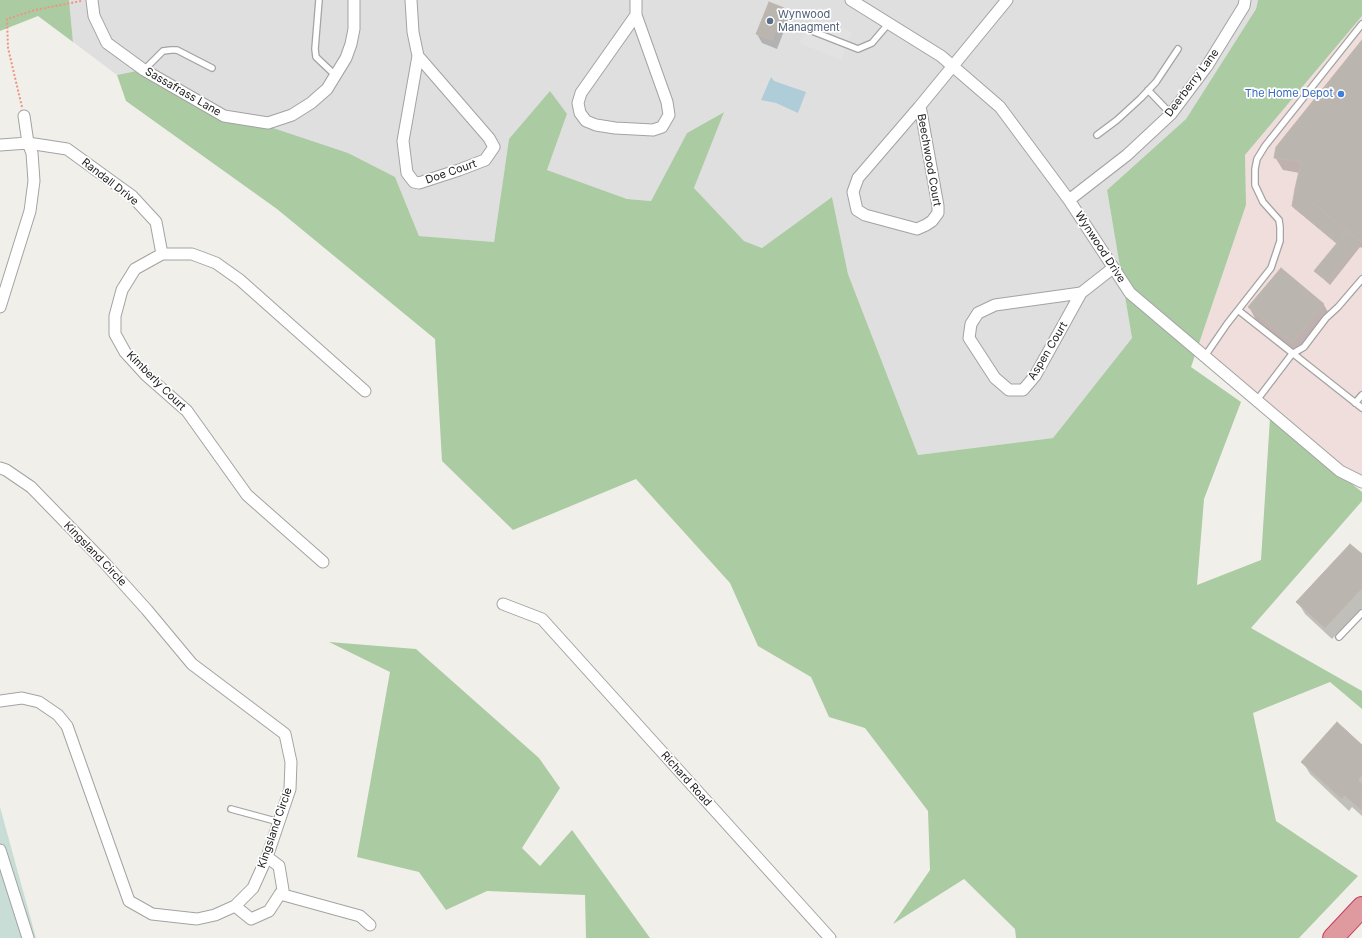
<!DOCTYPE html>
<style>
body{margin:0}
canvas{display:block;background:#f1efe9}
</style>
<canvas width="1362" height="938"></canvas>
<script>
const c = document.querySelector('canvas').getContext('2d');
c.lineJoin = 'round';
function fillPath(path, color) { c.fillStyle = color; c.fill(path, 'evenodd'); }
const toPath = rows => new Path2D(rows.map(r => 'M' + r).join(''));
function stroke(path, color, width, dash) { c.strokeStyle = color; c.lineWidth = width; c.lineCap = dash ? 'butt' : 'round'; c.setLineDash(dash || []); c.stroke(path); }
function label(font, color, halo, rows, align = 'center') {
  c.font = font + ' Inter,sans-serif'; c.lineWidth = 3.5; c.setLineDash([]); c.textBaseline = 'middle'; c.strokeStyle = halo; c.fillStyle = color; for (const [text, x, y, turn = 0] of rows) {
    c.save(); c.translate(x, y); c.rotate((+turn || 0) * Math.PI / 180); c.textAlign = isNaN(turn) ? turn : align; if (halo) c.strokeText(text, 0, 0); c.fillText(text, 0, 0); c.restore();
  }
}
fillPath(toPath([
 [69,0,1258,0,1256,9,1186,119,1107,190,1132,338,1053,438,918,455,848,274,832,197,762,248,744,241,694,188,723,112,687,133,651,201,627,199,547,170,567,114,509,139,494,242,419,236,395,177,223,118,141,70,117,75,73,42]
]), '#e0dfdf');
fillPath(toPath([
 [1362,16,1362,482,1197,349,1246,205,1245,155]
]), '#efdedb');
fillPath(toPath([
 [0,0,69,0,73,42,38,16,0,31],
 [1258,0,1362,0,1362,16,1245,155,1246,205,1191,367,1241,402,1204,499,1197,585,1261,560,1270,418,1362,492,1362,501,1251,628,1362,691,1362,709,1330,682,1253,713,1276,821,1358,876,1299,938,1016,938,1015,929,964,879,893,924,930,870,928,811,865,728,829,717,811,677,758,646,730,583,636,479,513,530,442,461,435,339,277,209,126,101,117,75,141,70,223,118,249,120,348,153,395,177,419,236,494,242,509,139,550,91,567,114,547,170,627,199,651,201,687,133,724,112,694,188,744,241,762,248,832,197,848,274,918,455,1053,438,1132,338,1107,190,1186,119,1256,9],
 [329,642,416,649,539,758,560,788,522,848,540,866,572,830,650,938,586,938,585,895,487,891,446,910,419,872,357,857,390,672]
]), '#abcba3');
fillPath(toPath([
 [0,807,36,938,0,938]
]), '#c8ddd5');
fillPath(toPath([
 [814,17,852,32,841,60,800,43,808,23,811,23]
]), '#e2e2e2');
fillPath(toPath([
 [771,77,774,81,806,92,798,113,776,103,761,100]
]), '#afccd9');
fillPath(toPath([
 [784,9,789,18,777,49,762,43,757,34],
 [1362,41,1362,248,1360,247,1330,285,1316,272,1337,244,1295,209,1293,206,1300,173,1283,170,1275,157],
 [1281,270,1324,305,1331,317,1300,355,1256,320,1249,307],
 [1362,556,1362,608,1332,639,1305,614,1298,602],
 [1362,746,1362,816,1352,807,1349,811,1310,774,1303,762]
]), '#0003');
const building = toPath([
 [769,2,784,8,772,40,756,34,769,2],
 [1362,40,1362,241,1361,242,1295,189,1301,162,1274,158,1276,147,1362,40],
 [1295,189,1347,231,1337,243,1292,206,1295,189],
 [1347,231,1361,242,1329,283,1314,271,1347,231],
 [1281,268,1324,304,1293,343,1248,307,1281,268],
 [1350,544,1362,554,1362,588,1325,628,1296,602,1350,544],
 [1337,722,1362,745,1362,775,1358,780,1362,784,1361,810,1344,795,1342,799,1301,762,1337,722]
]);
fillPath(building, '#bab5af');
stroke(building, '#c1b8ad', 1);
const lane = toPath([
 [319,0,315,49,316,57,335,75],
 [812,31,858,49,872,43,889,23],
 [144,70,163,51,171,50,177,50,212,68],
 [1148,90,1171,114],
 [1097,135,1117,120,1141,98,1156,82,1178,49],
 [1238,310,1362,408],
 [1205,356,1227,324,1271,268,1280,241,1280,227,1279,220,1263,202,1255,185,1255,169,1257,159,1265,146,1362,24],
 [1257,400,1292,354,1304,347,1326,318,1338,307,1362,279],
 [1355,403,1362,395],
 [1339,637,1362,613],
 [231,809,279,822]
]);
const street = toPath([
 [92,0,94,16,107,43,144,70,224,116,268,123,292,115,311,103,327,89,346,58,351,44,354,29,354,0],
 [411,0,413,32,418,56],
 [851,0,941,56,1000,107,1069,200,1130,293,1340,471,1362,482],
 [636,15,667,102,669,115,662,127,653,130,615,128,596,125,586,121,580,113,578,103,581,93,636,15],
 [636,15,636,0],
 [418,56,489,138,494,147,485,160,459,170,419,183,414,182,407,173,403,141,418,56],
 [920,106,938,206,938,213,932,221,926,225,917,229,865,215,857,210,853,192,858,178,920,106],
 [920,106,1007,0],
 [0,145,28,143,67,149,132,196,156,222,162,254],
 [1069,200,1127,155,1171,114,1207,66,1244,6,1245,0],
 [1081,293,1035,376,1023,390,1009,390,995,378,969,338,971,324,978,313,995,305,1081,293],
 [1081,293,1113,268],
 [0,307,30,211,34,181,32,153,28,143,24,116],
 [0,468,6,470,31,487,102,560,147,610,192,664,285,734,291,762,290,789,267,857,253,888,235,906,215,915,197,919,152,914,129,901,67,726,58,715,39,702,22,698,0,701],
 [323,562,247,495,187,411,146,375,125,352,115,334,115,316,122,290,135,269,162,254,192,254,216,263,240,280,365,391],
 [503,604,542,619,830,938],
 [0,850,28,938],
 [280,894,360,916,370,925],
 [235,906,251,919,269,911,280,894,283,890,279,866,267,857]
]);
const highway = toPath([
 [1333,938,1362,907]
]);
stroke(lane, '#a3a3a3', 8);
stroke(street, '#a3a3a3', 13);
stroke(highway, '#c93c5e', 22);
stroke(toPath([
 [22,107,8,48,7,19,35,10,81,1]
]), '#ec957f', 2, [2, 2]);
stroke(lane, '#fff', 5.5);
stroke(street, '#fff', 11);
stroke(highway, '#df9aa0', 20);
for (const [x, y, r, color] of [
 [770,21,4,"#5c6f8a"],
 [1341,94,4,"#3f7fe0"]
]) { const dot = new Path2D(); dot.arc(x, y, r, 0, 2 * Math.PI); c.fillStyle = color; c.fill(dot); stroke(dot, '#fff', 1.5); }
label('11px', '#4e5e75', '#fff', [
 ["Wynwood",778,15],
 ["Managment",778,28]
], 'left');
label('11px', '#222', '#fff', [
 ["Deerberry Lane",1192,83,-53],
 ["Sassafrass Lane",183,92,30],
 ["Beechwood Court",929,160,80],
 ["Doe Court",451,172,-19],
 ["Randall Drive",110,182,38],
 ["Wynwood Drive",1100,247,57],
 ["Aspen Court",1048,351,-59],
 ["Kimberly Court",156,381,45],
 ["Kingsland Circle",95,554,46],
 ["Richard Road",686,779,48],
 ["Kingsland Circle",275,828,-71]
]);
label('11px', '#366cbe', '#fff', [
 ["The Home Depot",1333,94]
], 'right');
</script>
